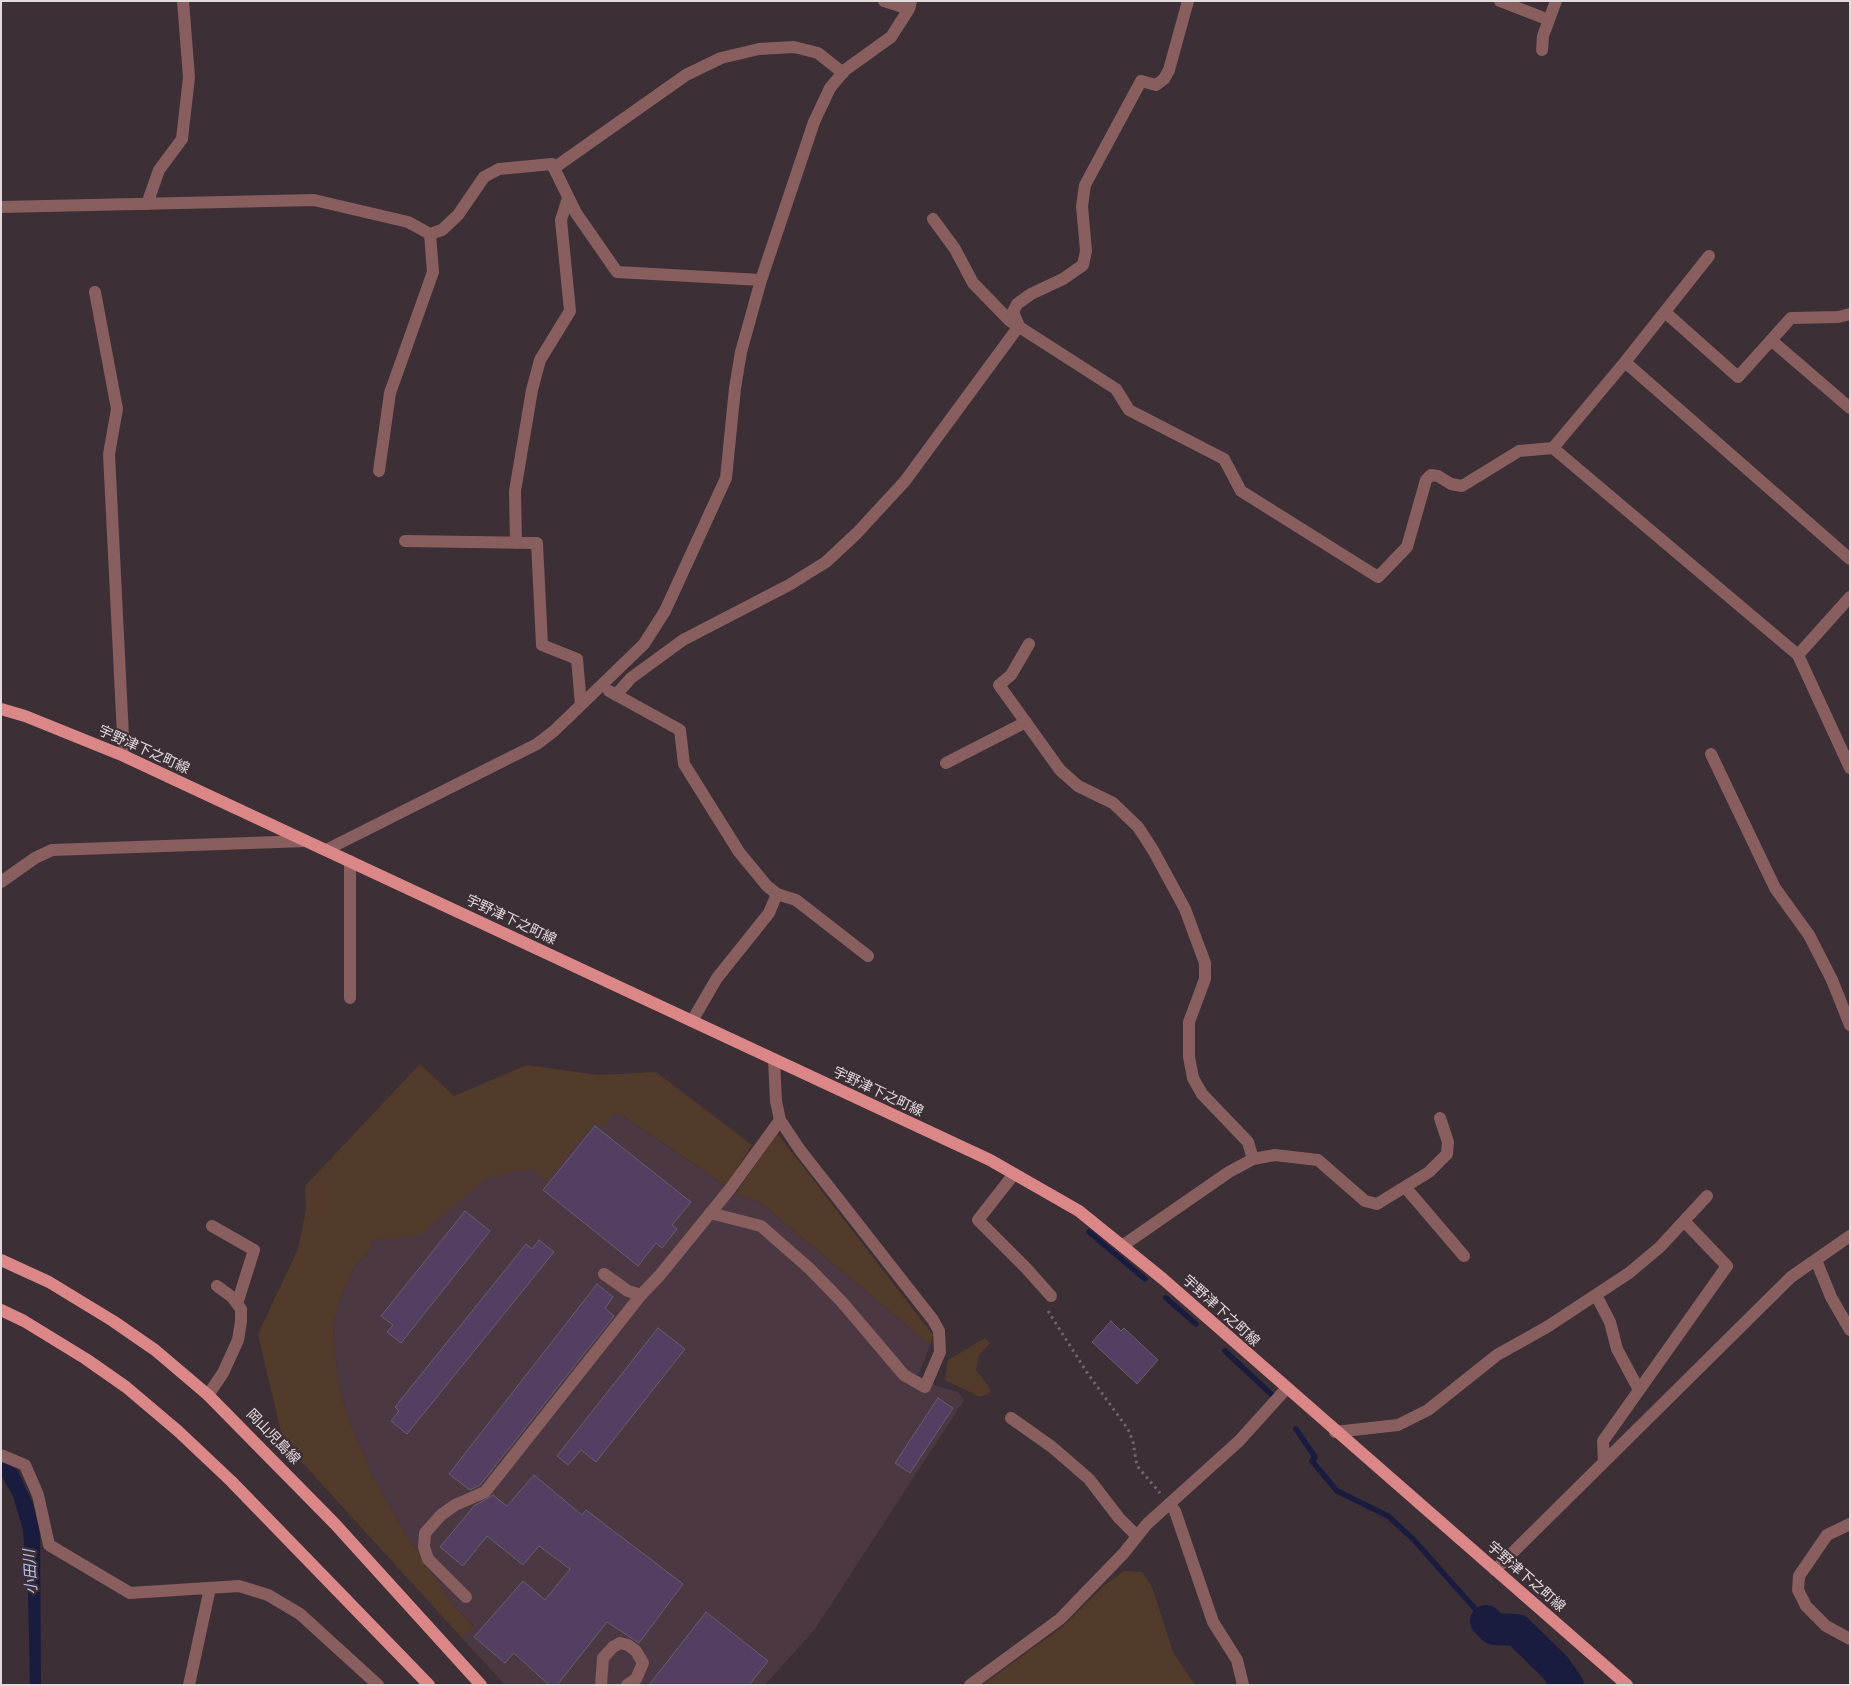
<!DOCTYPE html>
<meta charset="utf-8">
<style>
body{margin:0}
#map{position:relative;width:1851px;height:1686px;overflow:hidden;background:#3c2f36;font-family:"Open Sans",sans-serif}
canvas{display:block}
.frame{position:absolute;inset:0;border:2px solid #e3dade;pointer-events:none}
</style>
<div id="map">
<canvas width="1851" height="1686"></canvas>
<div class="frame"></div>
</div>
<script>
const c = document.querySelector('canvas').getContext('2d');
c.lineJoin = 'round';
function fillPath(path, color) { c.fillStyle = color; c.fill(path, 'evenodd'); }
const toPath = rows => new Path2D(rows.map(r => 'M' + r).join(''));
function stroke(path, color, width, dash) { c.strokeStyle = color; c.lineWidth = width; c.lineCap = dash ? 'butt' : 'round'; c.setLineDash(dash || []); c.stroke(path); }
function label(font, color, halo, rows, align = 'center') {
  c.font = font + ' "Open Sans","Noto Sans JP",sans-serif'; c.lineWidth = 4.5; c.setLineDash([]); c.textBaseline = 'middle'; c.strokeStyle = halo; c.fillStyle = color; for (const [text, x, y, turn = 0] of rows) {
    c.save(); c.translate(x, y); c.rotate((+turn || 0) * Math.PI / 180); c.textAlign = isNaN(turn) ? turn : align; if (halo) c.strokeText(text, 0, 0); c.fillText(text, 0, 0); c.restore();
  }
}
fillPath(toPath([
 [613,1114,622,1115,736,1193,761,1203,930,1345,918,1376,937,1386,958,1392,964,1400,815,1629,765,1685,505,1685,462,1638,474,1626,454,1606,408,1538,373,1477,347,1415,338,1381,333,1327,340,1298,354,1268,370,1251,372,1240,395,1214]
]), '#4b3842');
fillPath(toPath([
 [420,1064,454,1096,527,1065,598,1075,656,1072,752,1145,726,1186,622,1115,613,1114,602,1128,594,1123,546,1181,530,1168,487,1178,418,1236,372,1240,370,1251,354,1268,340,1298,333,1327,338,1381,347,1415,373,1477,408,1538,454,1606,474,1627,462,1638,278,1436,281,1432,258,1334,298,1249,306,1210,305,1186],
 [777,1133,933,1335,930,1345,761,1203,736,1193],
 [985,1338,990,1343,979,1355,976,1370,990,1388,990,1393,980,1397,945,1380,948,1360],
 [1124,1571,1142,1572,1152,1587,1173,1652,1195,1685,982,1685,1062,1627,1105,1585]
]), '#533b2b');
fillPath(toPath([
 [1,1462,17,1469,33,1503,40,1533,41,1685,30,1685,28,1590,23,1530,13,1496,1,1475]
]), '#191c3e');
stroke(toPath([
 [1089,1232,1145,1279],
 [1166,1298,1196,1324],
 [1225,1351,1271,1394],
 [1296,1429,1315,1457,1312,1461,1337,1491,1388,1516,1413,1539,1486,1621]
]), '#191c3e', 5.5);
stroke(toPath([
 [1486,1621,1494,1629,1517,1630,1555,1667,1568,1685]
]), '#191c3e', 32);
const building = toPath([
 [595,1126,691,1202,672,1225,677,1229,662,1248,656,1243,638,1266,543,1190,595,1126],
 [465,1211,490,1231,401,1343,387,1332,393,1325,381,1316,465,1211],
 [539,1240,554,1252,407,1434,391,1421,399,1411,395,1407,526,1244,532,1249,539,1240],
 [597,1284,613,1297,605,1308,614,1316,480,1485,470,1490,449,1474,597,1284],
 [1111,1321,1121,1331,1124,1328,1158,1360,1137,1384,1092,1342,1111,1321],
 [658,1328,685,1349,596,1462,581,1450,568,1465,557,1456,658,1328],
 [938,1398,953,1408,910,1473,895,1463,938,1398],
 [534,1475,582,1515,586,1510,683,1584,639,1643,607,1622,557,1685,549,1685,514,1653,505,1663,474,1637,523,1581,545,1600,570,1569,539,1546,523,1565,487,1536,463,1566,440,1547,474,1506,493,1495,507,1506,534,1475],
 [706,1612,768,1661,749,1685,649,1685,706,1612]
]);
fillPath(building, '#543f63');
stroke(building, '#665f6b', 1);
stroke(toPath([
 [1048,1311,1088,1374,1128,1429,1133,1442,1137,1466,1160,1493]
]), '#71656b', 3, [2.5, 4]);
stroke(toPath([
 [884,1,909,9],
 [1500,1,1549,20],
 [1542,50,1543,36,1556,1],
 [554,168,686,75,721,58,759,49,794,47,818,53,843,73],
 [147,204,159,170,182,139,189,77,183,1],
 [1,207,314,200,408,222,430,234,433,272,390,393,379,471],
 [933,219,955,249,973,283,1010,321,1116,389,1129,410,1224,459,1241,491,1378,577,1407,547,1426,480,1431,475,1438,476,1451,484,1462,486,1519,451,1553,448,1625,362,1709,256],
 [430,234,442,230,458,215,484,177,499,169,552,164,576,213,617,272,761,280],
 [95,292,117,409,109,454,124,756],
 [1666,313,1738,377,1791,318,1838,317,1850,314],
 [1771,340,1850,408],
 [1625,362,1850,559],
 [1553,448,1798,655,1850,768],
 [405,541,537,543,542,645,577,659,581,705],
 [516,543,515,491,532,390,540,360,570,311,561,220,568,198],
 [1029,644,1011,675,999,685,1060,770,1078,786,1113,803,1138,827,1153,850,1185,909,1205,963,1205,979,1189,1022,1189,1057,1193,1078,1202,1094,1248,1142,1253,1159],
 [1798,655,1850,597],
 [609,691,680,730,684,764,739,852,767,886,777,894,796,900,868,956],
 [616,695,631,678,683,640,789,585,826,562,857,533,905,481,1019,326,1013,312,1017,304,1031,294,1063,279,1083,265,1086,251,1082,206,1085,185,1141,81,1156,85,1164,79,1169,70,1188,1],
 [1711,754,1775,888,1809,935,1832,980,1850,1025],
 [946,763,1026,722],
 [326,850,537,744,554,731,644,644,665,611,726,478,735,388,741,352,761,280,814,122,830,88,845,70,891,37,909,9,911,1],
 [1,882,35,858,52,850,306,841],
 [350,998,350,861],
 [692,1021,717,978,769,913,777,894],
 [1014,1174,978,1220,1026,1268,1051,1296],
 [1405,1187,1464,1256],
 [710,1213,761,1226,810,1269,842,1302,904,1375,925,1387,940,1352,939,1331,933,1320,800,1150,780,1120,776,1101,774,1060],
 [212,1226,254,1250,237,1304],
 [1122,1246,1229,1172,1253,1159,1275,1155,1318,1160,1365,1201,1377,1204,1429,1172,1447,1154,1448,1142,1440,1118],
 [1816,1260,1831,1297,1850,1330],
 [604,1274,628,1291,641,1295,660,1275,730,1189,780,1120],
 [1596,1295,1610,1322,1617,1349,1639,1390],
 [208,1395,223,1373,238,1340,241,1321,241,1309,232,1297,217,1286],
 [1011,1418,1052,1447,1089,1479,1119,1518,1137,1536],
 [1335,1432,1398,1425,1428,1410,1497,1355,1547,1327,1629,1273,1660,1247,1707,1196],
 [1,1455,25,1465,38,1495,49,1545,130,1593,239,1586,268,1595,300,1614,378,1685],
 [1604,1462,1603,1441,1727,1266,1684,1221],
 [1170,1505,1175,1511,1213,1622,1237,1660,1243,1685],
 [1850,1524,1827,1535,1799,1576,1798,1590,1806,1606,1826,1626,1850,1639],
 [1495,1570,1791,1277,1850,1236],
 [466,1597,428,1559,424,1547,425,1533,441,1515,455,1505,485,1492,641,1295],
 [189,1685,210,1588],
 [601,1685,603,1658,613,1647,620,1643,628,1645,636,1651,643,1663,636,1679,627,1685],
 [970,1685,1060,1619,1123,1554,1147,1524,1239,1441,1286,1389]
]), '#895e5e', 12);
stroke(toPath([
 [1,709,25,716,124,756,306,841,990,1160,1079,1211,1163,1279,1627,1685],
 [1,1260,49,1282,113,1321,155,1350,208,1395,335,1524,481,1685],
 [1,1310,24,1321,86,1359,126,1387,178,1431,231,1481,429,1685]
]), '#dc8787', 12);
label('14px', '#e3dade', '#3c2f36', [
 ["宇野津下之町線",144,750,24],
 ["宇野津下之町線",511,920,25],
 ["宇野津下之町線",878,1092,25],
 ["宇野津下之町線",1221,1311,42],
 ["岡山児島線",273,1437,46],
 ["宇野津下之町線",1526,1577,41]
]);
label('italic 15px', '#bac3f8', '#3c2f36', [
 ["小田川",31,1572,-93]
]);
</script>
